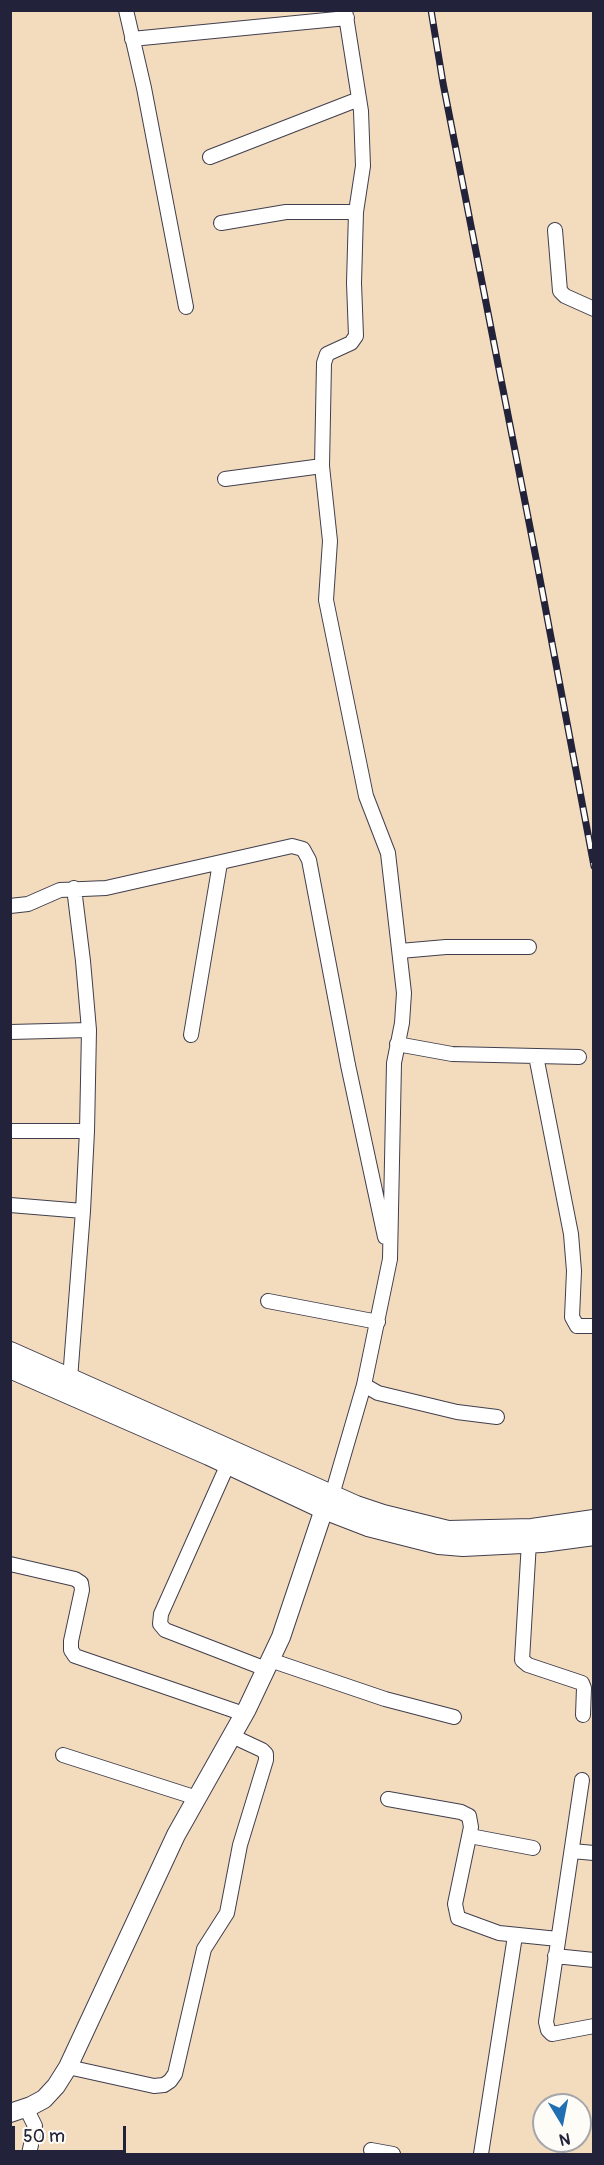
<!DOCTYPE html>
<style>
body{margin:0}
#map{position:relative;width:604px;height:2165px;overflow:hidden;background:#f3dcbd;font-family:Pangolin,sans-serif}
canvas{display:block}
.frame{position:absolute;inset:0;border:12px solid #22223b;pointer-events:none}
.north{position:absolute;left:532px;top:2093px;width:60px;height:60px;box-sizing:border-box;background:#fdfcf7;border:2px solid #a5a5ac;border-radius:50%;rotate:170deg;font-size:16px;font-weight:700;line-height:24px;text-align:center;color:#22223b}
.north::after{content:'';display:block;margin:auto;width:21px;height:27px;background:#1f6fb2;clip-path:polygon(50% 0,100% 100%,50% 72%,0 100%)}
.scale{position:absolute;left:12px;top:2126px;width:114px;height:27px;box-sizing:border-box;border:3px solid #22223b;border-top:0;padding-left:8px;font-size:18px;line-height:21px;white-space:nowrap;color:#22223b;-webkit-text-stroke:4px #fdfcf7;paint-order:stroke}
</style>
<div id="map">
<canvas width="604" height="2165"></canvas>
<div class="frame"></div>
<div class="north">N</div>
<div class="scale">50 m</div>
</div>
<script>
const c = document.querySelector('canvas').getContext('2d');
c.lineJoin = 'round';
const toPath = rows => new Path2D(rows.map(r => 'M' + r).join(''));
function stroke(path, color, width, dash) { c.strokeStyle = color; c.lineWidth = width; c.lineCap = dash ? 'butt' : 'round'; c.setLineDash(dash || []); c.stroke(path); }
const minor = toPath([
 [126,10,144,88,186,307],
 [132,39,347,18],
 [210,157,359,99],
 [221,223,286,212,356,212],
 [555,230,560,291,565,296,594,309],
 [225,479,322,466],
 [10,906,28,904,60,890,106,888,292,846,303,849,309,860,348,1065,385,1237],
 [400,951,446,947,529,947],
 [10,1032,89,1030],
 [191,1035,220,863],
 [397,1044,452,1054,579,1057],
 [536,1056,571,1234,574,1271,572,1317,577,1326,594,1326],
 [10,1131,87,1131],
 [10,1205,83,1211],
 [268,1301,378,1322],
 [70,1379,83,1211,87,1131,89,1030,83,961,74,888],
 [364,1385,378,1393,457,1412,497,1417],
 [228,1464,161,1614,160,1624,165,1630,266,1669],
 [328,1502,332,1495,364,1385,390,1259,394,1063,402,1023,404,993,388,853,366,796,326,600,330,541,322,466,324,363,327,354,351,343,356,336,354,283,356,212,363,166,361,111,345,10],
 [529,1542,522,1660,528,1665,582,1683,584,1688,583,1715],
 [10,1564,75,1579,81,1583,82,1590,71,1641,71,1650,75,1656,244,1714],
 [270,1660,385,1699,454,1717],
 [63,1755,197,1798],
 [582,1780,546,2022,548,2030,552,2034,594,2026],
 [388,1799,461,1812,469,1816,471,1827,455,1904,458,1918,499,1933,558,1939],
 [470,1836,533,1848],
 [572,1851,594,1853],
 [555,1956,594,1960],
 [68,2067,154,2086,164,2085,170,2081,175,2074,204,1949,227,1913,240,1845,266,1760,266,1754,262,1750,232,1736],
 [26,2108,35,2126,29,2154],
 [371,2150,393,2154],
 [481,2154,515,1936]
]);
const tertiary = toPath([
 [10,2113,31,2106,44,2099,56,2086,68,2067,176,1835,247,1709,281,1637,324,1509]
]);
const secondary = toPath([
 [10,1352,356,1506,383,1515,448,1531,532,1529,594,1520],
 [10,1368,209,1455,324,1509,368,1526,439,1544,463,1546,542,1542,594,1535]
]);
stroke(minor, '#413e4e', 16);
stroke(tertiary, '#413e4e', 20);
stroke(secondary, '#413e4e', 22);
stroke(minor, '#fff', 14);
stroke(tertiary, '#fff', 18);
stroke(secondary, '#fff', 20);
const rail = toPath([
 [431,10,443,83,536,558,594,866]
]);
stroke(rail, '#22223b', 7);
stroke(rail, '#fdfcf7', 4.5, [14]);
</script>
